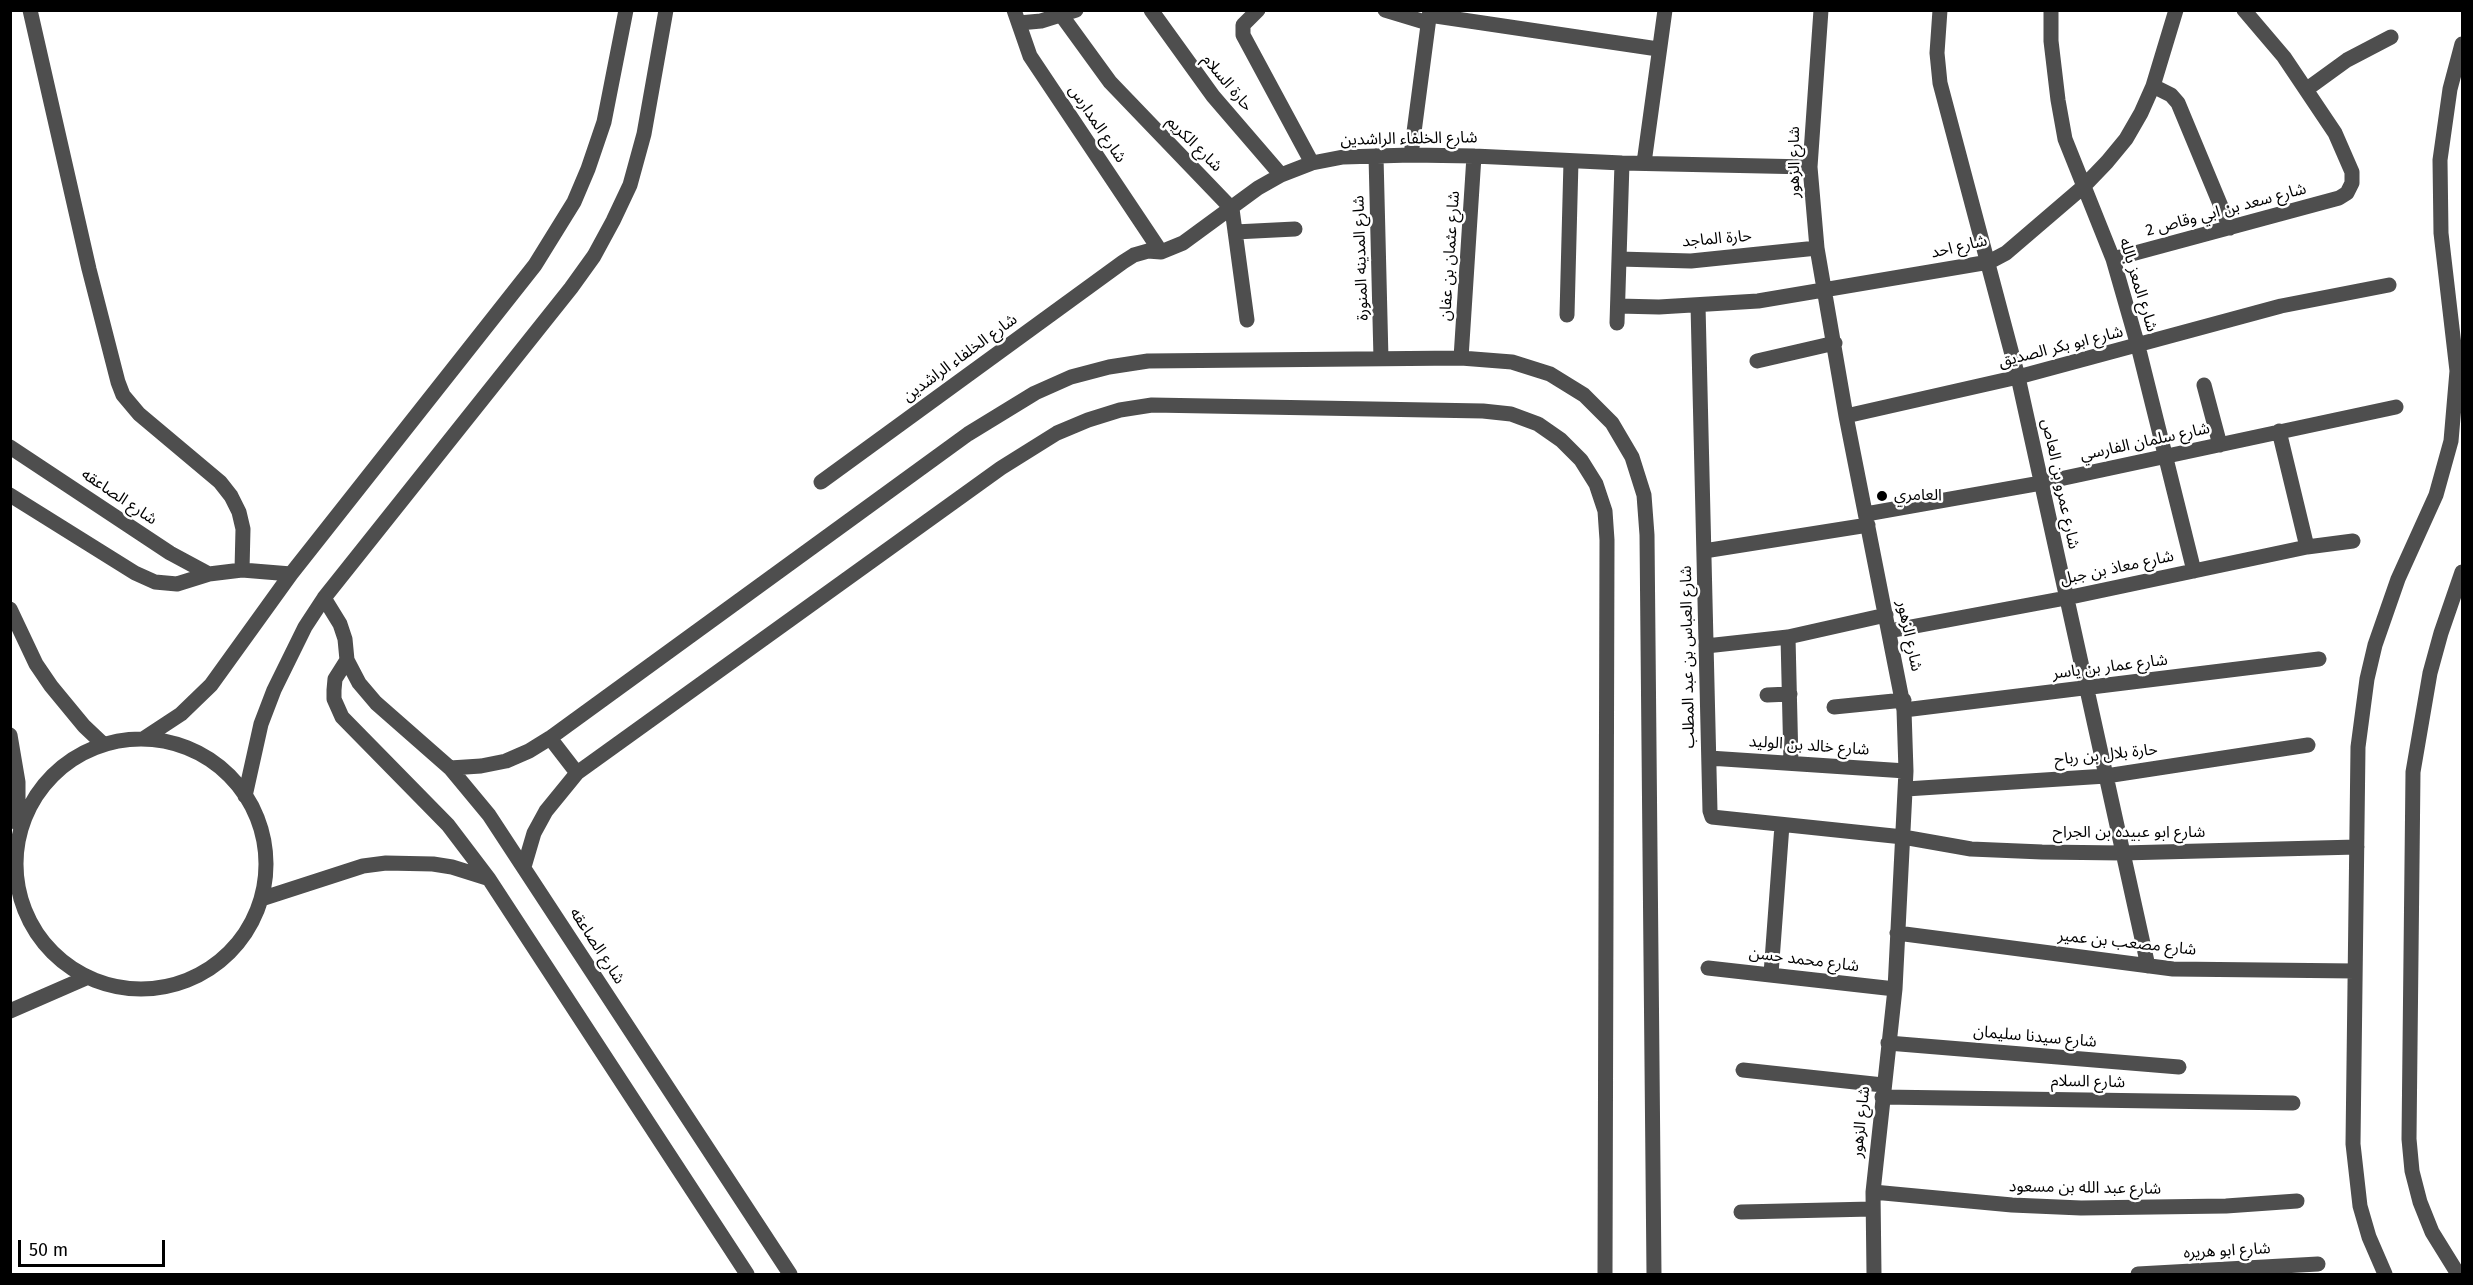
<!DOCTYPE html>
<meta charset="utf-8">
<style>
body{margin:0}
#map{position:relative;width:2473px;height:1285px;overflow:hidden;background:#fff;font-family:"Fira Sans",sans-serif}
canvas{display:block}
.frame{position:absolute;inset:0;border:12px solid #000;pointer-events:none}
.scale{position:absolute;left:18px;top:1240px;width:147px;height:27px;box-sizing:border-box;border:3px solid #000;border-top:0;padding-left:8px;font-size:18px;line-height:21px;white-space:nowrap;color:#000;-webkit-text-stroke:4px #fff;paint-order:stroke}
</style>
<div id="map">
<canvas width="2473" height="1285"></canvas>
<div class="frame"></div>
<div class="scale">50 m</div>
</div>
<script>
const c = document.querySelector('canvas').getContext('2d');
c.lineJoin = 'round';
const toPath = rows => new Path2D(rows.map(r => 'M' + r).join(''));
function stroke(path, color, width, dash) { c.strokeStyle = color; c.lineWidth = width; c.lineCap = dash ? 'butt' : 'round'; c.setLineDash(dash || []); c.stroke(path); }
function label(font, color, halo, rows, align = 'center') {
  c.font = font + ' "Fira Sans","Noto Sans Arabic",sans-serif'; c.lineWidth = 5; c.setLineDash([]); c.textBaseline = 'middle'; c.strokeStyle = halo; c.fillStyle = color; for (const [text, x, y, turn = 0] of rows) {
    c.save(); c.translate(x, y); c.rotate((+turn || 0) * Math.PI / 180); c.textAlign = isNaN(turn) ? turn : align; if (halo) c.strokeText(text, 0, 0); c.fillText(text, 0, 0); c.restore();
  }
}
stroke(toPath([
 [30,10,89,269,118,382,123,395,139,414,220,482,231,496,239,512,243,529,242,570],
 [1014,10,1030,56,1161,252],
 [1151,10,1213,96,1281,175],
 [1258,10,1243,25,1243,35,1312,163],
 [1385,10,1428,23],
 [1821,10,1810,167,1817,248,1846,416,1904,710,1906,771,1895,989,1873,1192,1874,1274],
 [1940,10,1937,53,1940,83,2018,377,2148,966],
 [2051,10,2051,41,2058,100,2065,139,2113,259,2138,346,2194,571],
 [1429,15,1658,49],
 [1062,16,1110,82,1232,209,1247,320],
 [1019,23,1041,21,1076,10],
 [2153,86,2171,95,2178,103,2230,228],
 [2307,89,2347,60,2391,37],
 [1411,155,1430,10],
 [1376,156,1381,359],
 [1644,163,1665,10],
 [1235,232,1295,229],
 [1619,259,1691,261,1817,248],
 [2113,259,2339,198,2347,193,2352,183,2352,172,2335,133,2284,57,2244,10],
 [1698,305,1710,811,1712,817,1903,837,1971,849,2042,852,2122,853,2357,847],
 [1618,306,1659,307,1758,301,1989,262,2006,253,2083,187,2107,162,2126,139,2141,113,2153,86,2176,10],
 [1567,315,1571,161],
 [1617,323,1622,163],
 [1461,358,1474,156],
 [1757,361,1835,343],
 [2204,385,2220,445],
 [1846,416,2018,377,2281,306,2389,285],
 [2279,431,2307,547],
 [10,447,170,553,209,574],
 [821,482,1123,262,1134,255,1148,251,1161,252,1183,243,1258,188,1281,175,1312,163,1343,157,1411,155,1474,156,1622,163,1810,167],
 [10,495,135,573,155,582,177,584,209,574,242,570,291,574],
 [1866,514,2041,483,2396,407],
 [1704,551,1868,525],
 [324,598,340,624,345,639,347,660,359,683,376,703,450,768,489,815,790,1274],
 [10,609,36,664,51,686,84,726,103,744],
 [1889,631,2066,598,2307,547,2353,541],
 [1788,637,1791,763],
 [1706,646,1788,637,1886,615],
 [347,660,335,679,334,690,334,699,342,717,448,825,489,879,747,1274],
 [1767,695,1790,694],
 [1834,707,1904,700],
 [1904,710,2319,659],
 [10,735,18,782,18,824],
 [550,738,577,773],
 [143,739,181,714,211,685,291,574,535,265,574,202,588,169,604,122,626,10],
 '16 864a125 125 0 1 1 250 0a125 125 0 1 1-250 0Z',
 [1709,758,1906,771],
 [450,768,481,766,506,761,529,751,550,738,968,434,1035,393,1071,377,1109,367,1148,361,1461,358,1512,362,1550,374,1584,395,1612,423,1632,457,1644,495,1647,535,1654,1274],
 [1906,789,2106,776,2308,745],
 [245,796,261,724,274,690,305,627,324,598,571,288,594,256,613,221,630,185,644,134,666,10],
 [524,867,534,833,546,811,577,773,1001,468,1057,433,1088,420,1120,410,1152,405,1483,411,1511,414,1538,424,1561,440,1581,460,1596,484,1605,511,1607,540,1605,1274],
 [261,899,363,866,386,863,433,864,452,867,487,878],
 [1897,933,2173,969,2355,971],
 [1708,968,1895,989],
 [1771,974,1782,825],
 [10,1011,88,977],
 [1888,1043,2179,1067],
 [1743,1070,1883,1085],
 [1882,1097,2293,1103],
 [1873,1192,2012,1205,2081,1208,2226,1206,2297,1201],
 [1741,1212,1872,1209],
 [2138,1274,2318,1264],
 [2385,1274,2369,1237,2360,1206,2353,1144,2358,747,2367,679,2375,645,2398,579,2436,495,2451,441,2457,371,2441,233,2440,160,2450,89,2462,44],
 [2458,1274,2432,1232,2420,1202,2412,1171,2409,1139,2413,772,2430,673,2441,633,2462,572]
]), '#4e4e4e', 15);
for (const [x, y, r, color] of [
 [1882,496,6,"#000"]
]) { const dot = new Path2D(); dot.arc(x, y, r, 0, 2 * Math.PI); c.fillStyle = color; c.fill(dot); stroke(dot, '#fff', 2); }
label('16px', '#000', '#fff', [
 ["حارة السلام",1227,83,50],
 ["شارع المدارس",1097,124,56],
 ["شارع الخلفاء الراشدين",1409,139,-1],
 ["شارع الكريم",1194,144,45],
 ["شارع الزهور",1795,162,-90],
 ["شارع سعد بن ابي وقاص 2",2226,210,-15],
 ["حارة الماجد",1717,239,-5],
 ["شارع احد",1959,247,-13],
 ["شارع عثمان بن عفان",1450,256,-86],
 ["شارع المدينه المنورة",1361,258,-92],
 ["شارع المعز بالله",2138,285,73],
 ["شارع ابو بكر الصديق",2061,347,-14],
 ["شارع الخلفاء الراشدين",960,358,-36],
 ["شارع سلمان الفارسي",2145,442,-12],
 ["شارع عمرو بن العاص",2060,484,78],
 ["شارع الصاعقه",119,497,34],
 ["شارع معاذ بن جبل",2117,568,-12],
 ["شارع الزهور",1909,636,78],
 ["شارع العباس بن عبد المطلب",1688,657,-91],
 ["شارع عمار بن ياسر",2110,667,-7],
 ["شارع خالد بن الوليد",1809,746,4],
 ["حارة بلال بن رباح",2106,755,-6],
 ["شارع ابو عبيده بن الجراح",2129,833],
 ["شارع مصعب بن عمير",2127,943,6],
 ["شارع الصاعقه",597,946,57],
 ["شارع محمد حسن",1804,960,7],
 ["شارع سيدنا سليمان",2035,1037,5],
 ["شارع السلام",2088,1082,1],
 ["شارع الزهور",1861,1122,-84],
 ["شارع عبد الله بن مسعود",2085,1188,1],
 ["شارع ابو هريره",2227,1251,-3]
]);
label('16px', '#000', '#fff', [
 ["العامري",1894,496]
], 'left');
</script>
